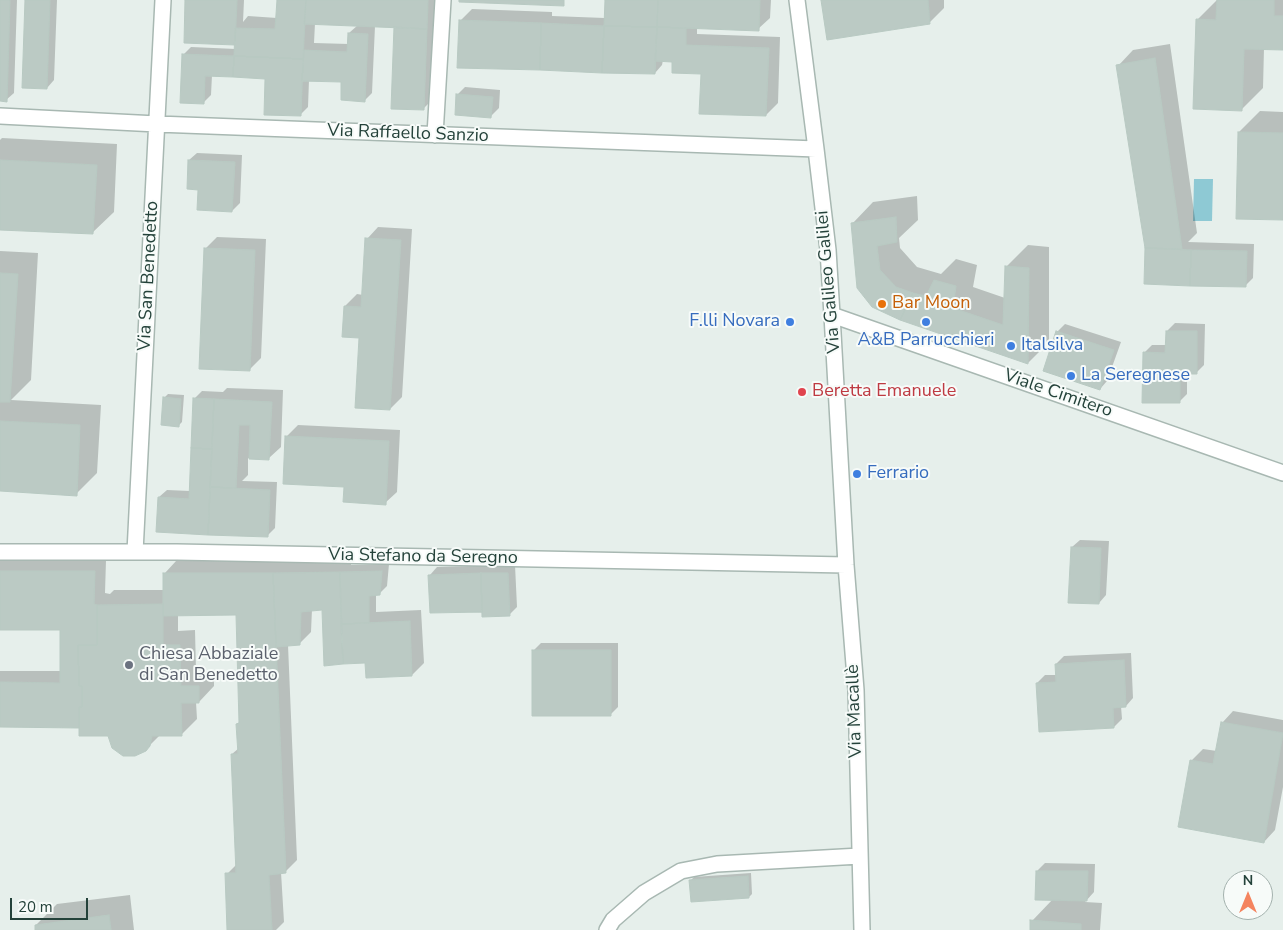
<!DOCTYPE html>
<meta charset="utf-8">
<style>
body{margin:0}
#map{position:relative;width:1283px;height:930px;overflow:hidden;background:#e6efeb;font-family:"Nunito Sans",sans-serif}
canvas{display:block}
.north{position:absolute;left:1223px;top:870px;width:50px;height:50px;box-sizing:border-box;background:#f7fbf9;border:1px solid #a3b1ad;border-radius:50%;rotate:0deg;font-size:14px;font-weight:700;line-height:20px;text-align:center;color:#24423a}
.north::after{content:'';display:block;margin:auto;width:18px;height:22px;background:#f4845f;clip-path:polygon(50% 0,100% 100%,50% 72%,0 100%)}
.scale{position:absolute;left:10px;top:898px;width:78px;height:22px;box-sizing:border-box;border:2px solid #24423a;border-top:0;padding-left:6px;font-size:15px;line-height:18px;white-space:nowrap;color:#24423a;-webkit-text-stroke:4px #f7fbf9;paint-order:stroke}
</style>
<div id="map">
<canvas width="1283" height="930"></canvas>
<div class="north">N</div>
<div class="scale">20 m</div>
</div>
<script>
const c = document.querySelector('canvas').getContext('2d');
c.lineJoin = 'round';
function fillPath(path, color) { c.fillStyle = color; c.fill(path, 'evenodd'); }
const toPath = rows => new Path2D(rows.map(r => 'M' + r).join(''));
function stroke(path, color, width, dash) { c.strokeStyle = color; c.lineWidth = width; c.lineCap = dash ? 'butt' : 'round'; c.setLineDash(dash || []); c.stroke(path); }
function label(font, color, halo, rows, align = 'center') {
  c.font = font + ' "Nunito Sans",sans-serif'; c.lineWidth = 4; c.setLineDash([]); c.textBaseline = 'middle'; c.strokeStyle = halo; c.fillStyle = color; for (const [text, x, y, turn = 0] of rows) {
    c.save(); c.translate(x, y); c.rotate((+turn || 0) * Math.PI / 180); c.textAlign = isNaN(turn) ? turn : align; if (halo) c.strokeText(text, 0, 0); c.fillText(text, 0, 0); c.restore();
  }
}
fillPath(toPath([
 [1194,179,1213,179,1212,221,1193,221]
]), '#8ec9d4');
fillPath(toPath([
 [0,0,17,0,14,93,6,100,0,100],
 [26,0,57,0,54,80,47,88],
 [187,0,244,0,243,22,248,16,277,18,278,0,442,0,442,12,434,20,431,101,423,109,395,26,375,26,372,93,365,100,343,81,309,80,308,107,300,115,267,77,212,75,211,95,203,103,183,55,191,47,236,49,236,42],
 [315,23,358,25,349,33,349,44,314,43],
 [606,0,771,0,770,18,758,29,697,27,697,34,780,37,778,103,766,115,702,73,673,60,663,60,662,65,655,73,460,21,472,9,552,12,552,16,605,18],
 [822,0,944,0,944,8,929,23],
 [1217,0,1283,0,1283,49,1264,48,1263,88,1242,109,1197,20],
 [1170,44,1197,233,1188,242,1254,244,1253,278,1245,286,1145,283,1146,247,1118,66,1133,50],
 [465,87,500,90,499,108,491,116,457,95],
 [1260,111,1283,112,1283,219,1239,132],
 [2,138,117,144,114,212,92,233,0,228,0,140],
 [197,153,242,155,240,203,232,211,199,189,189,160],
 [917,196,918,220,899,238,900,248,917,267,941,274,956,259,977,265,973,287,1005,298,1007,266,1028,245,1049,247,1049,342,1028,363,900,319,852,224,873,202],
 [378,227,412,229,402,397,390,409,360,337,345,306,357,294,363,295,367,239],
 [217,237,266,239,261,358,249,370,205,249],
 [0,251,38,253,31,380,11,400,101,405,97,473,76,494,0,490],
 [1175,323,1205,324,1204,365,1196,373,1187,373,1187,394,1179,402,1144,353,1152,345,1167,345,1167,331],
 [1065,324,1121,342,1107,381,1100,389,1057,332],
 [227,388,283,390,281,447,269,458,248,458,248,475,242,481,277,482,275,528,267,536,159,497,167,490,190,491,194,399,202,391,223,392],
 [168,394,184,395,182,422,179,425,164,398],
 [298,425,400,430,397,492,385,503,345,486,286,437],
 [1080,540,1109,541,1106,595,1099,603,1072,547],
 [0,559,106,560,105,593,110,594,114,590,165,590,165,573,176,561,351,561,351,565,389,564,387,586,379,594,376,594,376,612,421,610,424,663,412,675,366,661,323,608,312,609,311,632,299,644,288,645,297,860,285,872,281,872,284,922,276,930,229,930,227,874,237,864,232,754,239,748,237,724,241,721,238,614,178,614,178,631,195,630,196,671,214,671,214,686,199,702,196,702,197,719,181,735,160,735,145,750,109,735,80,727,0,726,0,671,61,671,62,629,0,629],
 [515,565,517,607,509,615,483,611,430,575,437,567],
 [541,643,618,643,618,707,610,715,533,651],
 [1131,653,1133,698,1126,706,1121,706,1122,719,1114,727,1037,683,1045,675,1057,675,1056,664,1064,656],
 [1233,711,1283,720,1283,787,1275,830,1264,842,1191,761,1203,749,1217,751,1222,723],
 [1045,863,1095,864,1094,892,1085,902,1102,903,1100,930,1031,930,1032,921,1053,899,1037,871],
 [751,873,752,894,749,897,691,880,694,877],
 [130,895,134,930,37,930,36,925,57,904]
]), '#0003');
const building = toPath([
 [0,0,10,0,7,102,0,101,0,0],
 [25,0,50,0,47,89,22,88,25,0],
 [185,0,237,0,235,45,184,43,185,0],
 [277,0,306,0,303,59,234,56,235,28,275,29,277,0],
 [306,0,428,0,427,29,304,24,306,0],
 [459,0,564,0,564,6,459,2,459,0],
 [605,0,658,0,657,27,604,26,605,0],
 [658,0,760,0,759,31,657,27,658,0],
 [821,0,928,0,930,24,827,40,821,0],
 [1217,0,1274,0,1274,16,1283,16,1283,50,1244,49,1242,111,1193,109,1196,19,1216,20,1217,0],
 [459,20,541,23,540,70,457,68,459,20],
 [541,23,604,26,602,73,540,70,541,23],
 [604,26,657,27,655,74,602,73,604,26],
 [394,27,427,29,424,110,391,109,394,27],
 [657,27,686,28,686,45,769,48,766,116,699,114,701,74,672,73,672,62,655,61,657,27],
 [348,33,368,34,365,102,341,100,341,82,302,81,304,50,347,52,348,33],
 [182,54,234,56,233,77,205,76,204,104,180,103,182,54],
 [234,56,303,59,301,116,264,115,265,79,233,77,234,56],
 [1155,58,1182,249,1145,248,1116,65,1155,58],
 [456,94,493,97,491,118,455,115,456,94],
 [1238,132,1283,133,1283,220,1236,219,1238,132],
 [0,160,97,165,93,234,0,230,0,160],
 [188,160,235,162,232,212,197,210,198,190,187,189,188,160],
 [896,217,897,242,877,246,880,270,896,287,913,293,900,320,872,307,857,288,851,223,896,217],
 [365,238,401,240,390,410,355,408,359,338,342,337,344,306,361,307,365,238],
 [204,248,255,250,250,371,199,369,204,248],
 [1145,248,1191,250,1190,286,1144,284,1145,248],
 [1191,250,1247,251,1246,287,1190,286,1191,250],
 [1005,266,1029,268,1028,364,900,320,913,293,926,296,934,280,956,286,953,308,1003,325,1005,266],
 [0,273,18,274,10,402,0,402,0,273],
 [1056,331,1114,350,1100,390,1043,371,1056,331],
 [1166,331,1197,331,1197,374,1180,374,1180,403,1142,403,1143,352,1165,353,1166,331],
 [163,397,181,399,179,427,161,425,163,397],
 [193,398,214,399,212,449,191,448,193,398],
 [214,399,272,402,269,460,249,459,250,425,239,425,236,488,210,487,214,399],
 [0,421,80,425,77,496,0,491,0,421],
 [285,436,389,441,386,505,343,502,344,487,283,484,285,436],
 [191,448,212,449,208,535,156,532,158,497,189,499,191,448],
 [210,487,270,490,268,537,208,535,210,487],
 [1071,547,1101,548,1099,604,1068,603,1071,547],
 [0,571,95,571,94,604,97,605,97,645,78,645,79,686,82,686,82,707,79,707,79,728,0,727,0,682,60,683,60,630,0,630,0,571],
 [382,571,380,595,369,596,369,623,341,624,340,572,382,571],
 [340,572,343,664,324,666,322,610,301,612,300,645,276,647,273,573,340,572],
 [163,573,273,573,286,873,269,875,272,930,227,930,225,873,236,873,231,754,238,754,236,724,239,723,236,615,163,616,163,573],
 [481,573,508,573,510,616,482,617,481,573],
 [481,573,482,612,430,613,428,575,481,573],
 [163,604,163,645,180,645,181,686,199,686,199,703,181,703,182,736,152,736,150,746,146,751,135,756,123,756,112,748,108,736,79,736,79,707,82,707,82,686,79,686,78,645,97,645,97,605,163,604],
 [410,621,412,676,366,678,365,663,343,664,341,624,410,621],
 [532,650,611,650,611,716,532,716,532,650],
 [1124,660,1126,707,1113,708,1114,728,1039,732,1036,683,1056,682,1055,664,1124,660],
 [1221,722,1283,733,1264,843,1178,827,1190,760,1213,764,1221,722],
 [1036,871,1088,871,1087,901,1035,900,1036,871],
 [748,876,749,898,691,902,689,880,748,876],
 [109,915,111,930,35,930,35,925,109,915],
 [1030,920,1081,924,1081,930,1030,930,1030,920]
]);
fillPath(building, '#bbcac4');
stroke(building, '#b8c9c2', 1);
const minor = toPath([
 [797,0,816,149,828,250,832,315,846,565,856,690,862,930],
 [0,116,157,124,816,149],
 [435,135,443,0],
 [832,315,1283,473],
 [0,552,177,552,846,565],
 [135,552,163,0],
 [607,930,613,920,644,893,681,871,717,864,860,856]
]);
stroke(minor, '#a8b8b2', 18);
stroke(minor, '#fff', 15);
for (const [x, y, r, color] of [
 [882,304,5,"#e8710a"],
 [790,322,5,"#3f7fe0"],
 [926,322,5,"#3f7fe0"],
 [1011,346,5,"#3f7fe0"],
 [1071,376,5,"#3f7fe0"],
 [802,392,5,"#e0444e"],
 [857,474,5,"#3f7fe0"],
 [129,665,5,"#6b7280"]
]) { const dot = new Path2D(); dot.arc(x, y, r, 0, 2 * Math.PI); c.fillStyle = color; c.fill(dot); stroke(dot, '#f7fbf9', 2); }
label('18px', '#24423a', '#f7fbf9', [
 ["Via Raffaello Sanzio",408,134,2],
 ["Via San Benedetto",149,276,-87],
 ["Via Galileo Galilei",829,282,-95],
 ["Viale Cimitero",1058,394,19],
 ["Via Stefano da Seregno",423,557,1],
 ["Via Macallè",855,711,-92]
]);
label('18px', '#c56008', '#f7fbf9', [
 ["Bar Moon",892,304]
], 'left');
label('18px', '#366cbe', '#f7fbf9', [
 ["F.lli Novara",780,322,"right"],
 ["A&B Parrucchieri",926,341,"center"],
 ["Italsilva",1021,346],
 ["La Seregnese",1081,376],
 ["Ferrario",867,474]
], 'left');
label('18px', '#be3a42', '#f7fbf9', [
 ["Beretta Emanuele",812,392]
], 'left');
label('18px', '#5b616d', '#f7fbf9', [
 ["Chiesa Abbaziale",139,655],
 ["di San Benedetto",139,676]
], 'left');
</script>
